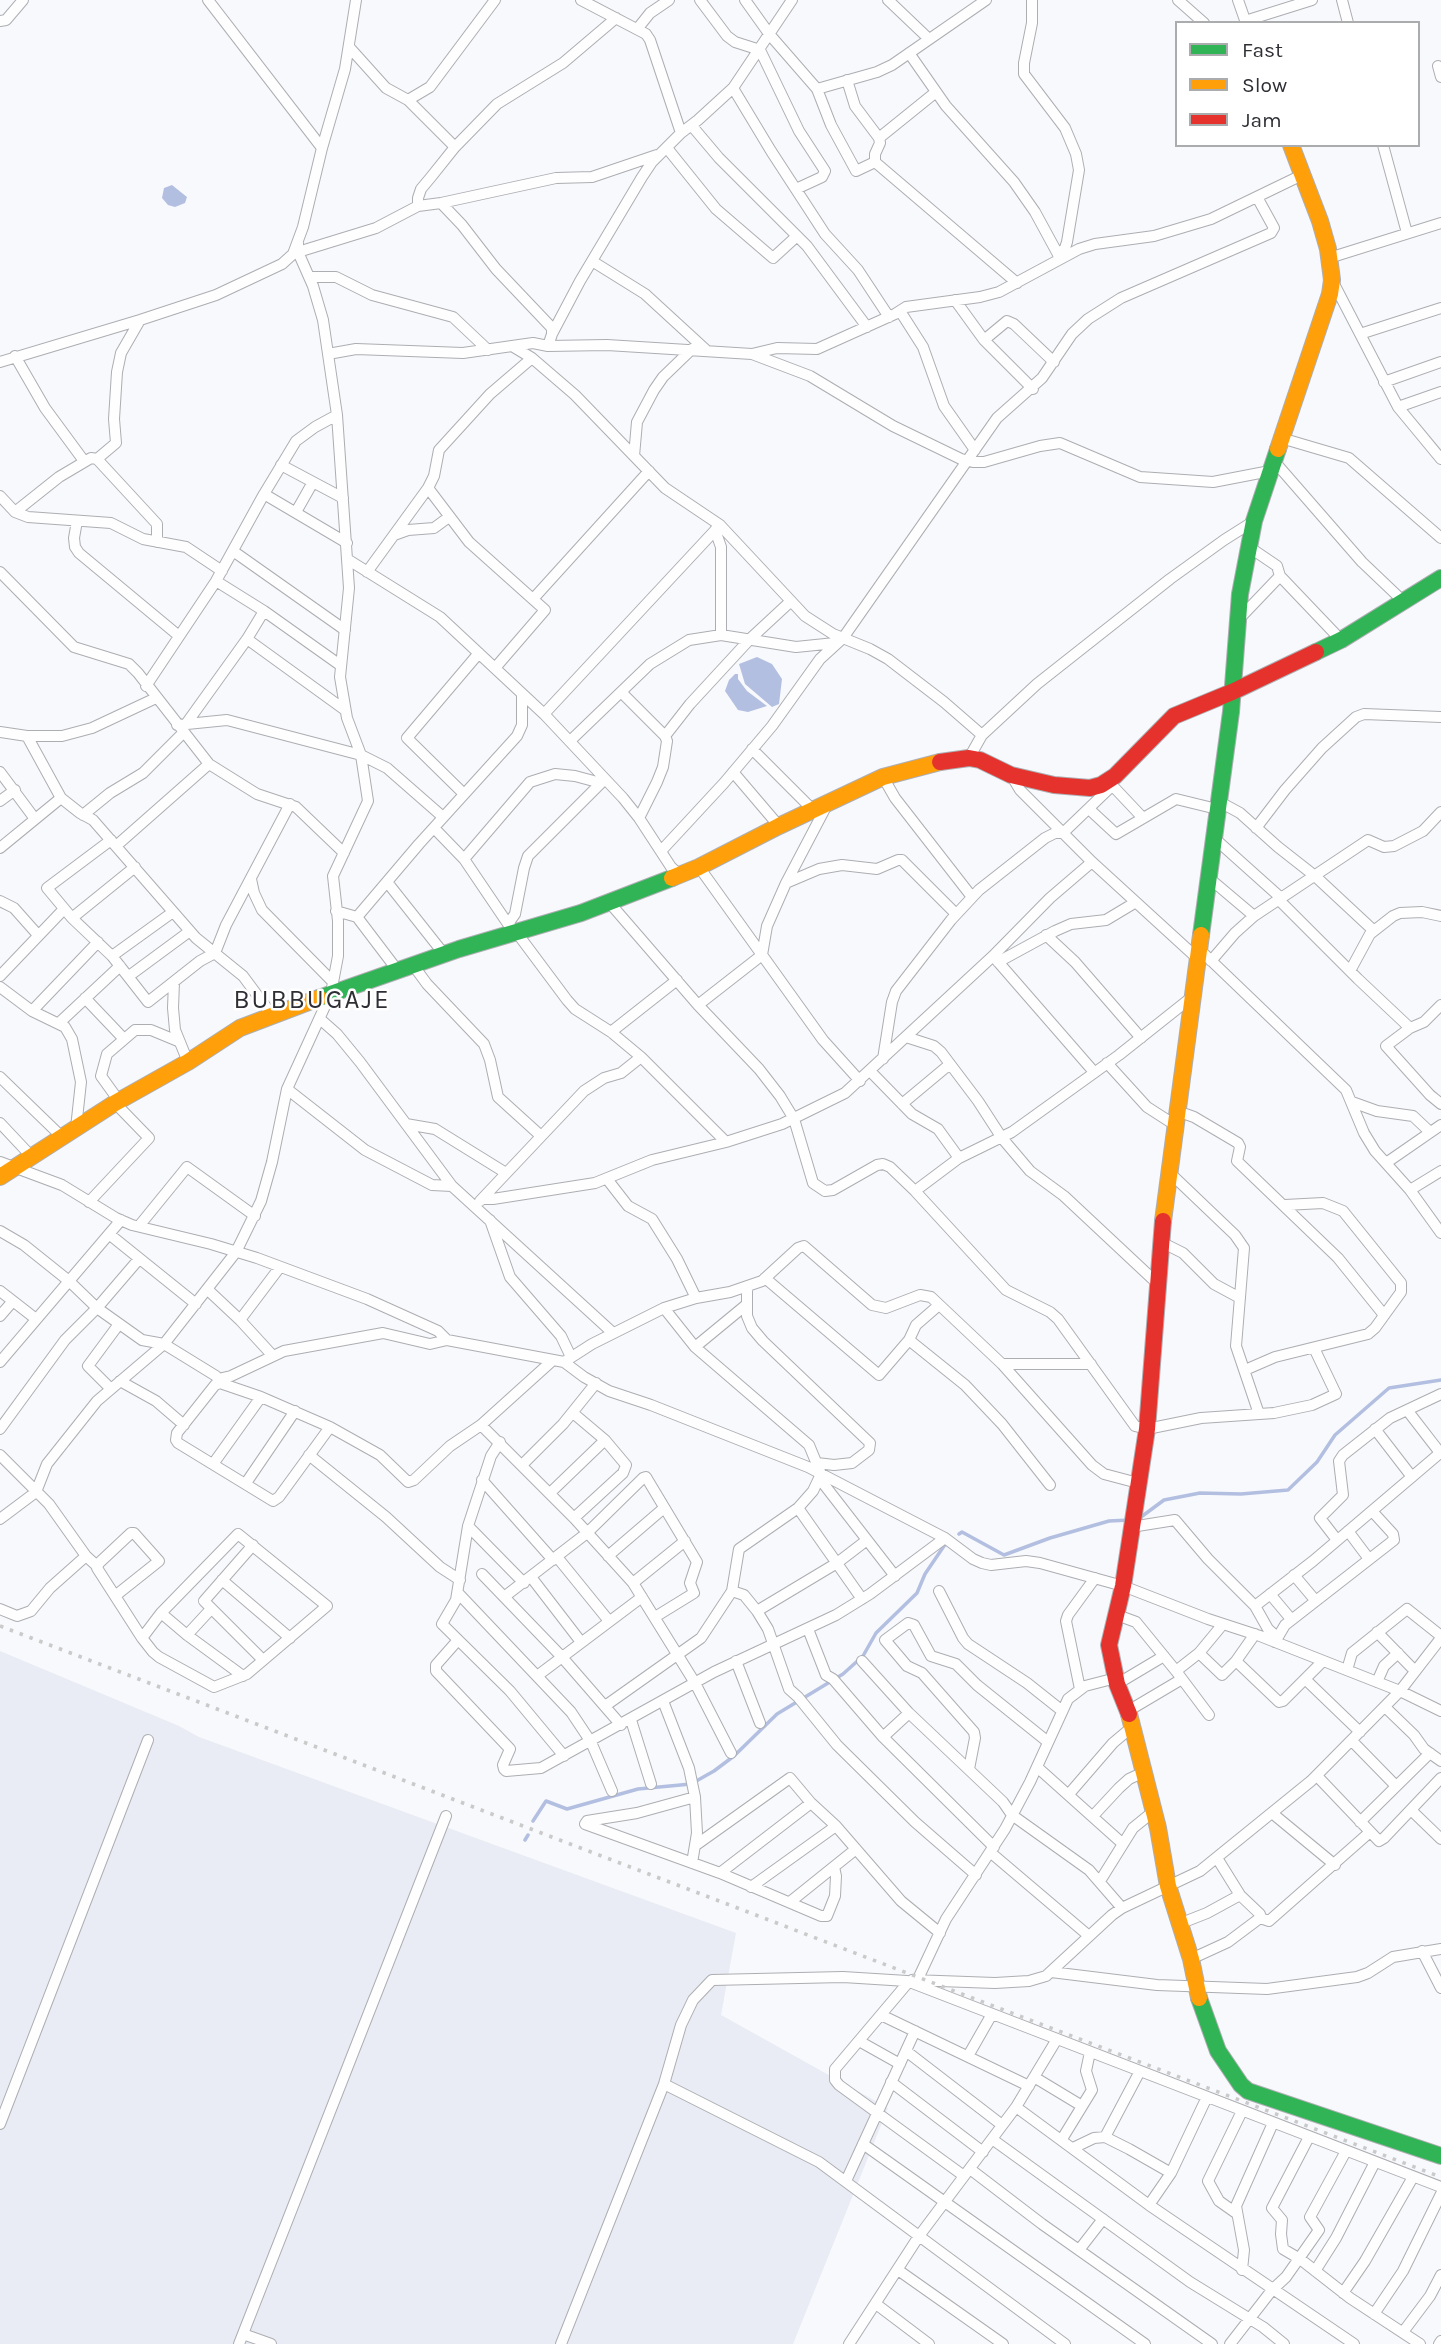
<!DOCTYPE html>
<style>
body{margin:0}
#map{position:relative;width:1441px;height:2344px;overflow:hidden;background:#f8f9fc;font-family:Karla,sans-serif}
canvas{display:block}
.legend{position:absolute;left:1175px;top:21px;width:245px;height:126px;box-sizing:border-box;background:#fff;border:2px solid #abacae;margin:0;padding:9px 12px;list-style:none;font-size:21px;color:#2d2f34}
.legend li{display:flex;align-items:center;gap:14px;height:35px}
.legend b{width:35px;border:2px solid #abacae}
</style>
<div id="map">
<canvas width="1441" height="2344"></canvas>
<ul class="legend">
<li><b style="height:9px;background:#30b455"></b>Fast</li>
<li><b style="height:9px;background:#ff9f0a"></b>Slow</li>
<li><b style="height:9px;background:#e5322d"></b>Jam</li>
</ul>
</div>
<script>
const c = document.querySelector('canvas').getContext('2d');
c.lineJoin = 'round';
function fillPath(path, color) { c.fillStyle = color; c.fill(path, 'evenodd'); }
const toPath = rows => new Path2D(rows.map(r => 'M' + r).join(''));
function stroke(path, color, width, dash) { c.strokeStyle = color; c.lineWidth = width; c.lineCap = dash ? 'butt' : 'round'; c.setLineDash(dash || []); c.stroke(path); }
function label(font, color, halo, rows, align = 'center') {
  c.font = font + ' Karla,sans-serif'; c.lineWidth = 5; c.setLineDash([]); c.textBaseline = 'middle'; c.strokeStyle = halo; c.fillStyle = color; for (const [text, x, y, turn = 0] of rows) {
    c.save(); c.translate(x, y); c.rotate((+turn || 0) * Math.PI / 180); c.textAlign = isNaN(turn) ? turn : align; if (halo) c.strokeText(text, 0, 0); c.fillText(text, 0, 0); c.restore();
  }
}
fillPath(toPath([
 [0,1651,179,1726,199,1737,736,1933,721,2015,888,2108,793,2344,0,2344]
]), '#e9ecf4');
fillPath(toPath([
 [172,185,187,197,185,203,175,207,168,205,162,198,164,188],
 [757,657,772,664,782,679,779,704,772,707,745,684,739,664],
 [735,674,738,674,738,679,747,691,767,706,748,712,738,710,725,691,729,680]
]), '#b3bfe1');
stroke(toPath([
 [1137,1520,1164,1500,1200,1493,1241,1494,1288,1490,1317,1462,1335,1435,1389,1388,1441,1380],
 [959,1534,962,1532,1004,1555,1050,1538,1109,1521,1130,1520],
 [533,1821,546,1801,567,1809,638,1789,691,1784,714,1771,734,1756,777,1714,843,1674,863,1656,876,1633,917,1593,925,1574,946,1543],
 [525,1840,528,1835]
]), '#b3bfe1', 3.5);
const street = toPath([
 [208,0,322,148],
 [581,0,646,34,650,40,681,133],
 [700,0,727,36,735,42,760,50,799,131,825,171,822,177,796,189],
 [745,0,770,35,817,89,831,125,856,171,875,162],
 [888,0,929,39],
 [1032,0,1032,23,1024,63,1024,74,1065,128,1076,154,1079,170,1067,242,1065,248,1058,255],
 [1178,0,1204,23],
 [1238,0,1246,23],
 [1342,0,1348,23],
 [0,21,6,20,23,0],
 [1245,21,1312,0],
 [638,28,650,13,669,0],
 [350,48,386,88,408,100,455,147],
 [909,53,946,106,1014,182,1035,212,1060,258],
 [1438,66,1441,77],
 [847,80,855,106,879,138,880,143,875,154,875,162,1017,283],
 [733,88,771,151,825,234,858,270,889,317],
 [817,89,877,72,892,65,986,0],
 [408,100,430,87,495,0],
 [692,126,719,158,807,246,867,327],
 [879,138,936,92],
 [1383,145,1407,233],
 [667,148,716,209,773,258,797,236],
 [441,203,462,225,496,269,552,328,552,334],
 [418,206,418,198,421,189,431,177,455,147,497,104,563,63,616,18],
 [298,252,376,228,418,206,441,203,556,178,592,177,657,155],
 [1329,258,1441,223],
 [592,261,645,294,706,350],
 [309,277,336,277,372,295,453,317,488,350],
 [1332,280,1398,407,1441,459],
 [955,300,984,340,1033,389],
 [900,311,923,347,944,406,975,450],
 [1360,334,1441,308],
 [984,340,1007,321,1014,324,1054,362],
 [512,346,532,358,575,395,665,488,720,525,805,616,833,634,870,649,888,659,944,702,982,735],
 [548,346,552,334,580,281,642,177,652,162,681,133,698,120,733,88,792,0],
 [328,354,356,349,463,353,533,343,548,346,607,345,752,354,810,376,893,426,961,459,973,462,984,462,1040,446,1060,443,1140,477,1213,482,1270,471],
 [752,354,777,348,817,349,895,314,906,307,980,297,999,292,1079,249,1095,244,1154,236,1211,219,1302,175],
 [15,356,45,408,84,461],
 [0,362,140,320,216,295,282,264,293,254,303,227,322,148,345,69,356,0],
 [1384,382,1441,362],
 [1398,407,1441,392],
 [1281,438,1349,458,1441,538],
 [634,456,637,422,654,390,663,377,692,349],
 [97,459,157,524,157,542],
 [1274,461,1362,562,1403,601],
 [281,465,343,498],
 [428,488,469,542,545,610,495,668],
 [264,494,347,543],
 [0,496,15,512,28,517,111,523,143,539,186,547,222,571],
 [15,512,59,477,91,458,97,459,116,443,114,419,117,372,121,353,140,320],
 [296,512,313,482],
 [77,521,74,538,75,547,79,553,179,636],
 [715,530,721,547,721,635],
 [394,535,408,530,434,528,449,517],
 [1249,547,1277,566,1280,576,1341,640],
 [233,551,345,630],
 [347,559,440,617,544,714,623,798,639,818,671,867,680,875],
 [0,572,74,647,129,664,138,673,209,764,257,794,296,807,344,853],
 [367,572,428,488,434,476,439,450,490,394,532,358],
 [216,581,264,611,340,665],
 [533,599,649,471],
 [1237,621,1280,576],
 [247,639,345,710],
 [146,686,216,581,264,494,296,441,315,427,337,415],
 [621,692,665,736,667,741,663,767,657,782,639,818],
 [544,714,720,525],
 [186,724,247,639,264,611],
 [177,725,227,720,361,755,387,768,443,817],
 [0,732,27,736,62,736,92,728,156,698],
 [27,736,61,798,80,813,93,820,196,938,243,976,272,1015],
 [665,736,690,704,750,639,791,601],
 [570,741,650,664,689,640,721,635,796,647,835,643],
 [752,749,813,810],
 [969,758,982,735,1037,684,1170,579,1224,540,1254,521],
 [0,772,35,819],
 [733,772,779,826],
 [1011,775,1020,790,1092,862,1197,958],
 [883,777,895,798,972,897],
 [1109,782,1143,818],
 [464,794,407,738,479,653],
 [0,801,15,790],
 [1218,801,1240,813,1278,847,1315,876,1373,930],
 [1089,809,1116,834,1176,799,1217,809],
 [83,815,110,793,143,773,183,733],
 [434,828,464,859,508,924,517,933,567,1000,575,1009,611,1032,641,1057,726,1142],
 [1256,828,1285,790,1322,748,1356,717,1364,714,1441,717],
 [1213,837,1280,897,1281,902,1358,979,1410,1028],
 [111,840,47,888,72,918,112,956,148,1002,200,961,215,953,226,925,290,804],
 [116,846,209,764],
 [0,848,61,798],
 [661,851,724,783,772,726,820,659,843,638,997,418,1042,378,1072,334,1088,319,1121,298,1271,233,1274,228,1257,197],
 [464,859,530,782,555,774,575,776,601,783],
 [699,867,823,1040,860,1081],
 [1209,878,1254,916],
 [251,879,254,893,262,910,333,982],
 [387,882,444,954],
 [786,883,819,869,842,865,877,869,898,860,902,860,956,914],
 [0,901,14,908,38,935],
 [608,901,698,1005,759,1069,780,1096,794,1119,813,1183,825,1191,833,1190,877,1165,883,1164,890,1167,915,1191,1006,1290,1050,1312,1058,1319,1135,1426,1147,1429,1201,1418,1274,1413,1312,1405,1336,1394,1314,1348],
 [336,911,357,917,398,971],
 [357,917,419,844,517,736,522,725,522,694],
 [72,918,135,867],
 [508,924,515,914,524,868,528,856,605,779],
 [1046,935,1075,962,1141,1038],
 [1198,948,1346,1090,1364,1133,1375,1151,1410,1190,1441,1233],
 [112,956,173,912],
 [993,956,1094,1072],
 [1211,961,1235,933,1254,916,1368,840,1384,847,1394,846,1423,831,1441,812],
 [998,962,1055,931,1071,924,1106,920,1136,902],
 [413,965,427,984,484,1044,490,1060,498,1097,541,1136],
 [1350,971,1370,934,1393,916,1400,913,1422,912,1441,916],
 [0,976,64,909],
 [129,976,190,931],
 [174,982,173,1008,175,1030,188,1062],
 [0,987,32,1011,65,1027,72,1039,81,1082,76,1128],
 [85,998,124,1039],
 [698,1005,762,955,767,926,786,883,828,803],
 [1441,1005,1424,1022,1410,1028,1386,1046,1430,1095,1441,1104],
 [32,1011,98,942],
 [320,1019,337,1034,360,1062,452,1186,613,1333],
 [59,1023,120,966],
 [611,1032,677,980],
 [906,1037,934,1046,941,1052,978,1101,1002,1138,1030,1171,1064,1196,1158,1284],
 [883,1059,892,1002,896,991,951,920,979,890,1045,838,1055,833,1063,833,1113,785],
 [1107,1063,1147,1107,1175,1125],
 [870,1071,912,1114,938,1129,959,1158],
 [0,1077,62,1137],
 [287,1089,365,1150,432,1185,452,1186],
 [119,1101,101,1076,107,1054,135,1030,151,1030,180,1042],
 [1352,1102,1377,1111,1413,1116,1430,1132],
 [902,1104,950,1064],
 [1177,1111,1194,1117,1238,1143,1240,1147,1237,1161,1338,1258,1384,1315],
 [0,1123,31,1156],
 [406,1124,435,1129,506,1173],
 [0,1162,62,1185,116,1218,132,1225,211,1244,257,1258,367,1299,438,1331,447,1340,564,1362,584,1377,609,1391,651,1405,808,1467,945,1538,973,1559,982,1563,991,1565,1026,1561,1040,1563,1123,1586,1208,1619,1260,1636,1400,1691,1441,1711],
 [1386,1163,1441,1125],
 [1169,1172,1235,1235,1244,1248,1236,1346,1259,1414],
 [607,1179,628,1206,652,1219,677,1259,696,1298],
 [1410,1190,1441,1171],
 [915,1191,959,1158,1012,1132,1119,1055,1192,997],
 [482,1199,493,1199,595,1183,652,1160,726,1142,782,1124,845,1093,993,956,1050,898,1092,862],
 [480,1201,584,1091,604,1078,621,1073,641,1057],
 [89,1202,149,1138,115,1103],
 [490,1220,510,1277,561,1336,571,1357],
 [139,1226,187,1167,255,1216],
 [0,1231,24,1245,69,1281,97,1308,142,1340,164,1344,216,1376,220,1383,261,1397,330,1427,380,1455,408,1482,414,1480,450,1446,481,1425,553,1360],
 [109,1234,196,1304],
 [1161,1242,1183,1253,1214,1284,1240,1298],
 [765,1278,879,1375,909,1340,916,1325,939,1305],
 [747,1287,747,1316,752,1328,763,1341,870,1443,869,1450,852,1463,834,1465,817,1463],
 [208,1290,240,1320,273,1356],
 [0,1291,36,1319],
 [0,1316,13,1301],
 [240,1320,280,1267],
 [909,1340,965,1385,1002,1424,1050,1485],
 [695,1347,746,1305],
 [0,1362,121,1220],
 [564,1362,592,1344,664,1308,696,1298,730,1292,762,1281,798,1248,804,1246,872,1305,886,1308,920,1295,931,1297,1002,1364,1092,1465,1104,1474,1138,1483],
 [1002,1364,1091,1364],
 [1245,1370,1275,1357,1368,1334,1375,1328,1401,1292,1401,1283,1343,1211,1323,1203,1285,1205],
 [218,1379,231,1376,284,1351,383,1333,430,1344,447,1340],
 [120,1381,156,1401,184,1425],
 [220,1383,215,1385,177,1433,176,1440,178,1443,273,1501,279,1497,330,1427],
 [111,1389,88,1366,119,1324],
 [1407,1410,1441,1454],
 [573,1413,605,1440,626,1465,623,1473,574,1518],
 [481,1425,574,1518,633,1583,695,1683,731,1753],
 [0,1429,65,1340,97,1308,139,1259],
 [1375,1429,1412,1477],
 [500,1442,491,1456,468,1526,456,1600,442,1624,510,1691,564,1756],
 [0,1455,49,1504,86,1556,97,1566],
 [309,1455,386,1517,440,1567,460,1580],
 [213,1464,261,1397],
 [522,1465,563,1424,596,1383],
 [819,1478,895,1576],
 [482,1480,553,1560],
 [246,1483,295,1411],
 [550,1493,605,1440],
 [798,1508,862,1599],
 [0,1519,36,1492,47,1464,97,1401,164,1344,236,1252,261,1201,272,1162,287,1089,331,993,338,956,338,921,333,876,368,801,361,755,347,718,340,677,349,588,337,415,323,320,313,286,298,252,298,243],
 [468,1526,524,1583],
 [1131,1527,1175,1520,1208,1559,1255,1606,1268,1629,1277,1637],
 [1348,1531,1369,1559],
 [1337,1540,1320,1518,1343,1495,1339,1461,1343,1455,1390,1418,1441,1394],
 [253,1545,204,1601,263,1660],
 [608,1556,664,1508],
 [557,1557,609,1621],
 [482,1574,561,1656,621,1725],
 [1294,1575,1315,1600],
 [531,1577,581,1642],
 [222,1580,290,1638],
 [633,1583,685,1541],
 [732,1591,744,1595,757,1611,768,1629,789,1689,798,1697,837,1745,915,1822,976,1875],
 [939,1591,963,1638,968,1644,1027,1683,1061,1710],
 [458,1593,571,1712,591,1742,612,1791],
 [1270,1594,1291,1619],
 [115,1596,159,1561,134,1533,131,1533,99,1563,97,1568,142,1638,153,1652,159,1657,214,1687,247,1674,327,1606,238,1534,161,1613,142,1638],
 [504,1597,587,1533,643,1478,646,1477,697,1562,690,1583,694,1593,655,1617],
 [1255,1606,1313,1561,1440,1453],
 [0,1609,17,1616,31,1611,50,1588,86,1556],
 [757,1611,837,1563,867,1540],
 [161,1613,187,1635,243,1676],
 [1117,1615,1136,1622,1176,1671,1209,1715],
 [808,1629,826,1675,833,1679,883,1737,994,1847],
 [1377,1632,1415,1671],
 [187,1635,211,1609],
 [458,1640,436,1665,436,1671,510,1749,503,1765,504,1769,506,1771,541,1768,714,1672,836,1615,870,1594,945,1538],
 [1275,1642,1285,1625,1394,1540,1393,1534,1372,1511],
 [1199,1653,1222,1675,1236,1661,1255,1634],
 [736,1661,760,1723],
 [862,1661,909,1713,1003,1802,1012,1815,1089,1870,1122,1908],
 [1236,1661,1279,1702,1283,1701,1323,1661],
 [1347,1670,1352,1653,1407,1609,1441,1636],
 [1176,1671,1199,1653,1223,1624],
 [537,1676,642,1597],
 [1305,1679,1360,1732],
 [1377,1682,1384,1666,1398,1653],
 [1117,1684,1164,1656],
 [1080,1689,1066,1621,1068,1615,1095,1578],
 [663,1701,689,1768,695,1797,697,1833,692,1863],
 [605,1706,701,1638,732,1591,739,1549,798,1508,813,1491,821,1474,809,1445,695,1347,664,1308],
 [1385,1707,1414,1735,1424,1749,1441,1761],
 [1128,1711,1182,1679],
 [631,1720,651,1784],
 [883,1737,909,1713],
 [1352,1741,1396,1786],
 [1037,1767,1123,1844],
 [969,1769,975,1738,974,1732,922,1673,907,1666,885,1640,908,1623,914,1625,931,1656,956,1664,977,1685,1048,1742],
 [1317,1776,1379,1841,1384,1838,1441,1778],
 [1069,1794,1113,1743,1132,1727],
 [695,1797,637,1813,587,1821,585,1824,720,1873,821,1916,827,1916,835,1896,836,1876,834,1867],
 [1411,1810,1441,1839],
 [1272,1813,1335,1865],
 [1093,1816,1119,1788,1129,1779,1144,1772],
 [1360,1822,1430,1753],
 [696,1845,790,1778,811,1803,836,1826,901,1901,940,1933],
 [990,1852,1089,1936],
 [1217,1858,1240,1895,1260,1914,1260,1918],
 [720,1873,811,1803],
 [1100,1881,1133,1828,1154,1811],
 [751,1887,836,1826],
 [790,1902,856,1849],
 [1179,1924,1207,1913,1240,1895],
 [1422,1951,1441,1988],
 [1191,1959,1228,1942,1260,1918,1269,1921,1370,1832],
 [1051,1972,1157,1985,1267,1989,1357,1977,1368,1973,1393,1957,1441,1949],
 [917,1981,946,1919,1005,1829,1030,1782,1068,1699,1085,1686,1116,1678],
 [881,2015,1029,2086],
 [859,2041,900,2064],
 [906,2051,1002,2125],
 [968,2056,992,2014],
 [1034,2077,1082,2106],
 [891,2082,983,2152],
 [664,2084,819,2162,1065,2344],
 [1016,2107,1149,2205,1354,2344],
 [0,2124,148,1740],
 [1105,2137,1140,2071],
 [1309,2137,1272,2208,1282,2220,1281,2234,1283,2249,1300,2259,1350,2298,1420,2344],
 [992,2139,1190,2282,1263,2327,1284,2344],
 [1062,2139,1092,2090,1086,2071,1090,2052],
 [863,2144,1145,2344],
 [1073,2148,1094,2138,1105,2137,1129,2149,1171,2173],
 [970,2169,1042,2224,1212,2344],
 [964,2176,839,2085,835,2080,835,2069,906,1985,912,1980,995,1983,1029,1981,1046,1976,1112,1915,1122,1908,1200,1871,1311,1781,1400,1691,1441,1638],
 [846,2181,915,2031],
 [1149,2205,1171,2173,1207,2097],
 [1236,2213,1219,2201,1208,2181,1242,2111],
 [1079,2250,1103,2219],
 [898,2270,1003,2344],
 [1242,2270,1244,2250,1236,2206,1273,2123],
 [1315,2271,1336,2238,1375,2162],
 [1343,2293,1365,2261,1413,2177],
 [876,2304,929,2344],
 [1374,2314,1403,2271,1441,2194],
 [1403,2332,1430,2296,1441,2275],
 [243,2334,271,2344],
 [239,2344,446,1816],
 [561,2344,664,2084,681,2025,693,2000,712,1980,843,1977,907,1981,1441,2187],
 [849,2344,919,2236,1016,2107,1057,2039],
 [1230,2344,1272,2290,1286,2277,1319,2230,1310,2217,1346,2151],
 [1439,2344,1441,2341]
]);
const fast = toPath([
 [1316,652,1341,640,1441,578],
 [1201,935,1231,712,1240,594,1254,521,1278,449],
 [319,998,459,949,581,913,672,878],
 [1199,1998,1218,2051,1241,2085,1248,2091,1441,2156]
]);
const slow = toPath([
 [1278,449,1330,294,1332,280,1328,249,1320,221,1291,145],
 [672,878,699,867,779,826,883,777,940,762],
 [0,1177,115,1103,188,1062,240,1028,319,998],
 [1163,1221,1201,935],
 [1129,1714,1158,1828,1168,1886,1191,1959,1199,1998]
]);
const jam = toPath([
 [940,762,969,758,980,760,1011,775,1054,785,1090,788,1101,785,1115,776,1174,716,1232,692,1316,652],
 [1129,1714,1117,1684,1109,1645,1123,1586,1147,1429,1163,1221]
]);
stroke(street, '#adaeb2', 12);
stroke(fast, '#adaeb2', 18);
stroke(slow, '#adaeb2', 18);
stroke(jam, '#adaeb2', 18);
stroke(street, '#fefeff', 10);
stroke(fast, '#30b455', 16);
stroke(slow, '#ff9f0a', 16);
stroke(jam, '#e5322d', 16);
stroke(toPath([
 [0,1626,1441,2177]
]), '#cacacb', 3.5, [3.5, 7]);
c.letterSpacing = '2px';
label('26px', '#2d2f34', '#fff', [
 ["BUBBUGAJE",312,1001]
]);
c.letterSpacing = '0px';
</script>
